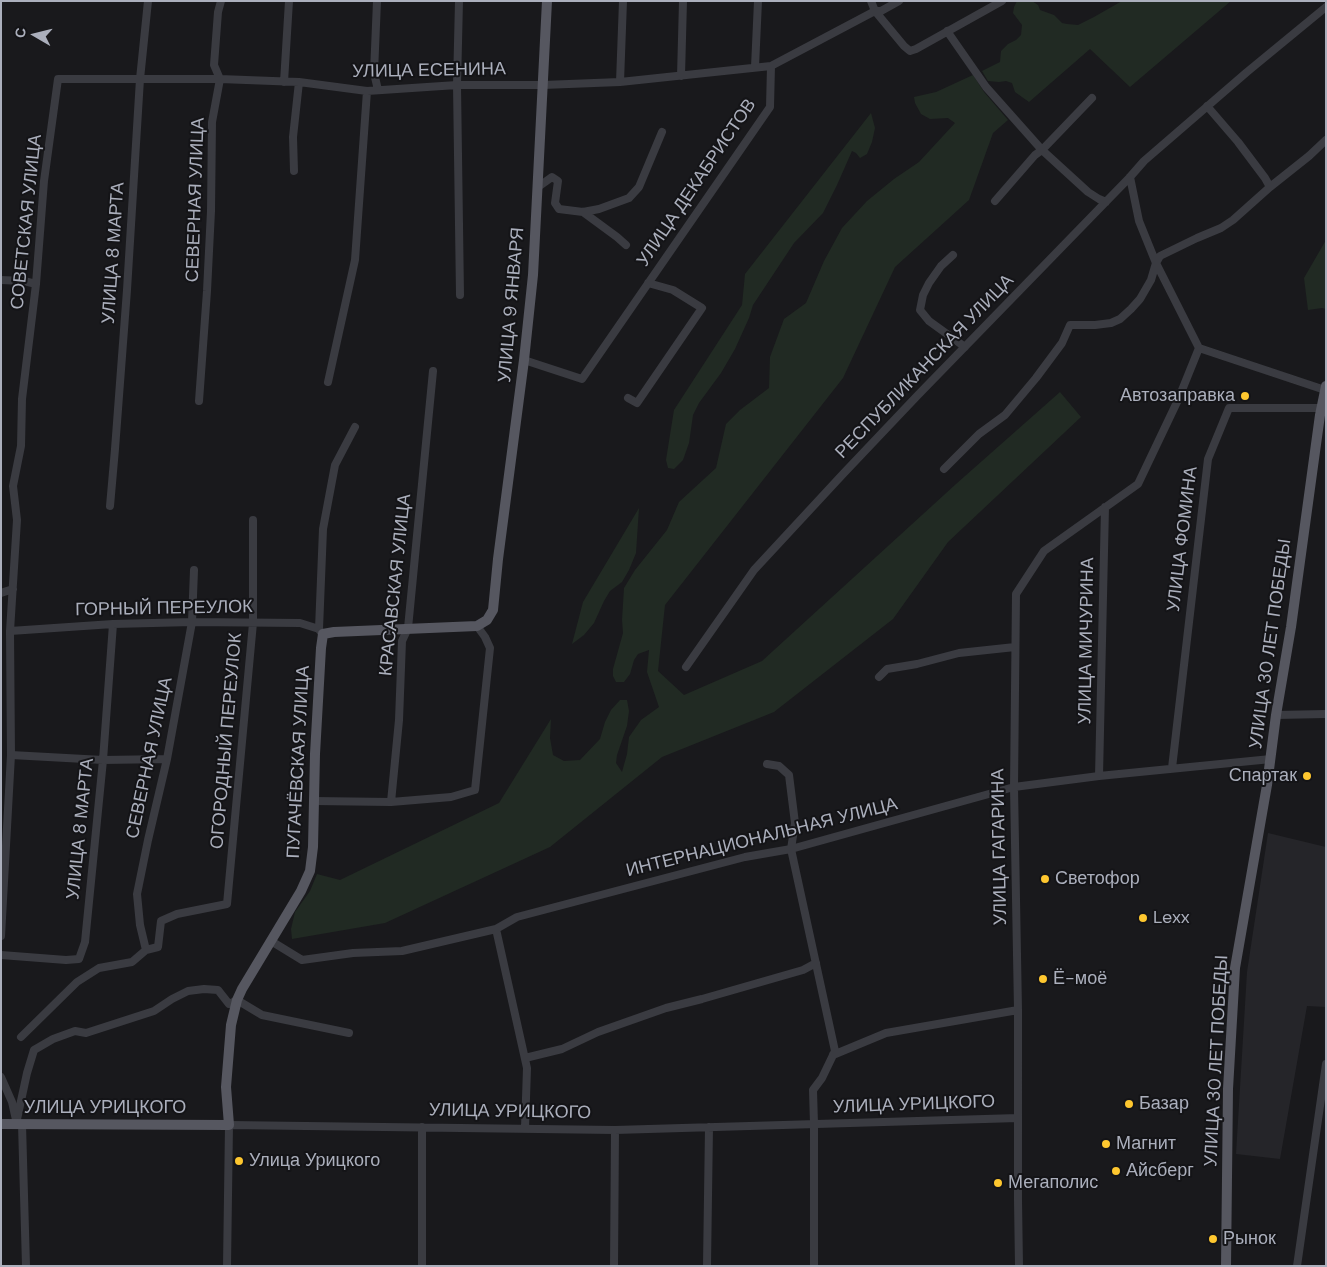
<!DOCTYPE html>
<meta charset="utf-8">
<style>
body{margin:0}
#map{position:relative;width:1327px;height:1267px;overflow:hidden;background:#19191c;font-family:"DM Sans",sans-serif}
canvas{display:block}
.frame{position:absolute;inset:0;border:2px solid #abafbc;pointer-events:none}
.north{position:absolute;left:10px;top:10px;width:50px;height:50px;-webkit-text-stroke:4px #141417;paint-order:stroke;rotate:278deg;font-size:14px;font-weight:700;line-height:20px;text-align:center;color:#abafbc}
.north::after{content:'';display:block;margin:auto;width:18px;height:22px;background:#abafbc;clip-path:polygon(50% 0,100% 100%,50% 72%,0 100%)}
</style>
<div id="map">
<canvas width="1327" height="1267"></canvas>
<div class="frame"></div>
<div class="north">С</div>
</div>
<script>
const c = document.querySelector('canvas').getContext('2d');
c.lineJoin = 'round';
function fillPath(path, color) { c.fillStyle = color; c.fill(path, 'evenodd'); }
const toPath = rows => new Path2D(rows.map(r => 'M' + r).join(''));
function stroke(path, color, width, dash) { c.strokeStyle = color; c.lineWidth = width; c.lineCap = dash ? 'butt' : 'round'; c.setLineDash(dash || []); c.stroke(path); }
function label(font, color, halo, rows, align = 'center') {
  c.font = font + ' "DM Sans",sans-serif'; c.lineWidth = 4; c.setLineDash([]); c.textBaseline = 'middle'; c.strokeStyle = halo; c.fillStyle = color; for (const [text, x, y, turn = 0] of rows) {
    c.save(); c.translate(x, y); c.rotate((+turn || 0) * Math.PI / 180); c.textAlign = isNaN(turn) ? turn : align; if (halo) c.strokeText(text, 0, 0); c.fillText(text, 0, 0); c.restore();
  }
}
fillPath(toPath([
 [1268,833,1326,847,1326,1007,1307,1006,1280,1159,1236,1154,1247,972]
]), '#252529');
fillPath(toPath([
 [1017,1,1032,1,1038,5,1040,10,1054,15,1062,23,1067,24,1078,25,1094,17,1122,1,1231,1,1130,87,1090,49,1029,102,1015,92,1012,83,1006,81,999,82,988,81,982,71,1000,62,1001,51,1008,44,1016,40,1021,35,1022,25,1013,13,1014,7],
 [973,75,984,92,1008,120,993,133,969,200,895,267,843,378,665,605,658,671,684,695,762,661,956,484,1060,392,1081,417,948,542,893,619,774,712,662,757,550,847,385,923,292,939,291,929,295,912,310,891,317,874,340,880,499,803,551,719,550,738,553,755,564,761,580,760,600,739,605,722,611,710,620,700,627,700,629,711,627,726,617,755,616,763,622,772,627,754,629,737,641,720,659,707,647,672,649,650,638,654,634,660,630,674,624,682,616,682,613,676,613,669,623,633,622,620,624,588,635,570,667,530,679,502,716,468,726,424,740,410,769,388,770,357,784,319,806,303,824,261,842,228,867,201,894,179,919,162,955,123,948,118,930,119,921,114,915,103,914,97,936,92],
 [871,113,875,128,872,142,867,154,860,158,856,153,852,151,837,185,823,213,794,243,753,305,749,318,735,349,721,373,699,403,693,415,689,443,683,460,674,469,668,468,666,460,674,410,742,305,745,274],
 [1326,240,1326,309,1322,308,1308,310,1304,278],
 [639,508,636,553,629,570,622,582,610,591,604,601,594,623,584,635,572,644,583,602]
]), '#212a23');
stroke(toPath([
 [377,1,374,73,378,90],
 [459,1,457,85,460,295],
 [871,1,875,11,904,46,910,51,916,49,1002,1],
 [947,31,986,87,1042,150,1088,192,1099,199,1106,202],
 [755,67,758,1],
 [681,76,683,1],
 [284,82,289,1],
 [620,82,623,1],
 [1207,106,1238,142,1265,178,1270,187],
 [294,171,293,137,299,82],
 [538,187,552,177,558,181,555,203,559,209,583,212,599,209,629,198,639,187,662,132],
 [995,201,1035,155,1042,150,1092,98],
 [583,212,617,237,626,245],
 [953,255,941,266,929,283,923,295,920,310,929,321,965,347],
 [1,280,24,281,36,284],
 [1199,348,1325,390],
 [524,360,582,379,770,107,771,66],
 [328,382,355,260,367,91],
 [628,398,637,403,702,308,673,290,648,283],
 [199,401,207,291,211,211,212,122,220,79,214,65,218,12,221,1],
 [944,469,979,434,1005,415,1036,378,1062,343,1070,325,1095,325,1111,323,1120,319,1131,309,1140,299,1151,280,1156,263,1160,256,1197,238,1221,228,1233,220,1270,187,1309,156,1326,140],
 [110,506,115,449,127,290,140,79,148,1],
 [1,593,13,589],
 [10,631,113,624,192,622,300,623,319,629],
 [320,631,319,629,323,529,335,465,355,427],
 [686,667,754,570,843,474,917,396,1130,177,1144,161,1247,72,1326,7],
 [879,677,887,669,917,664,959,653,1015,647],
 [1276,715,1326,714],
 [11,755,103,760,167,759],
 [767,764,779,766,789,775,795,823,791,849,835,1051,822,1078,813,1090,814,1124,814,1266],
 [1172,768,1208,459,1229,408,1321,408],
 [1099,776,1105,507],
 [314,801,391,802,451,797,475,790,490,648,485,637,477,626],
 [391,802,399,720,402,641,408,628,433,371],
 [496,929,527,1068,525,1128],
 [1,936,11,755,10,631,17,520,13,486,21,446,22,399,36,284,44,181,58,79,220,79,299,82,367,91,457,85,543,85,620,82,771,66,875,11,881,11,899,1],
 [271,941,302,960,353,953,402,951,496,929,517,917,745,857,791,849,1014,787,1099,776,1271,759],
 [146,950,140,925,137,894,148,840,167,759,192,622,194,570],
 [1,955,66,960,79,959,85,942,103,760,113,624],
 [21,1037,77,982,99,968,132,962,146,950,158,947,161,921,177,914,227,904,253,623,253,520],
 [833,1055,886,1033,1018,1010],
 [525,1058,562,1049,598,1032,666,1008,702,999,803,970,816,963],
 [1,1077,12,1102,16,1120],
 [16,1124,27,1073,34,1050,53,1039,75,1031,86,1033,154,1011,172,999,188,991,204,989,218,990,229,1004,237,1000,262,1015,349,1033],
 [22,1124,26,1266],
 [422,1127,422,1266],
 [707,1265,709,1127],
 [227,1266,229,1125,615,1130,1018,1118],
 [614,1266,615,1130],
 [1019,1266,1018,1200,1018,1010,1014,787,1016,594,1044,551,1138,484,1178,400,1199,348,1156,263,1139,221,1130,177],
 [1297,1266,1326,1064]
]), '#3a3b41', 8);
stroke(toPath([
 [1,1124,229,1125,226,1087,231,1025,237,1000,242,989,301,891,310,871,313,847,315,754,321,648,323,634,334,632,477,626,487,620,493,610,498,559,524,360,533,275,547,1],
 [1226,1266,1228,1089,1235,968,1267,785,1276,715,1291,627,1320,415,1326,386]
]), '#565760', 10);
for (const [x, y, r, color] of [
 [1245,396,5,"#fec72f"],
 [1307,776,5,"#fec72f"],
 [1045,879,5,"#fec72f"],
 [1143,918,5,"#fec72f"],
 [1043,979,5,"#fec72f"],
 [1129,1104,5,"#fec72f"],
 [1106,1144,5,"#fec72f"],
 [239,1161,5,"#fec72f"],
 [1116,1171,5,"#fec72f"],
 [998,1183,5,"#fec72f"],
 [1213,1239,5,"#fec72f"]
]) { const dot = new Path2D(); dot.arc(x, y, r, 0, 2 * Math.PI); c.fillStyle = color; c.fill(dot); stroke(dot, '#141417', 2); }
label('18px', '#abafbc', '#141417', [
 ["УЛИЦА ЕСЕНИНА",429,71,-1],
 ["УЛИЦА ДЕКАБРИСТОВ",697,183,-56],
 ["СЕВЕРНАЯ УЛИЦА",196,200,-88],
 ["СОВЕТСКАЯ УЛИЦА",27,222,-84],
 ["УЛИЦА 8 МАРТА",114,253,-86],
 ["УЛИЦА 9 ЯНВАРЯ",512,305,-85],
 ["РЕСПУБЛИКАНСКАЯ УЛИЦА",925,367,-46],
 ["УЛИЦА ФОМИНА",1183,539,-83],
 ["КРАСАВСКАЯ УЛИЦА",396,585,-84],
 ["ГОРНЫЙ ПЕРЕУЛОК",164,609,-1],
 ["УЛИЦА МИЧУРИНА",1087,641,-89],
 ["УЛИЦА 30 ЛЕТ ПОБЕДЫ",1271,644,-82],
 ["ОГОРОДНЫЙ ПЕРЕУЛОК",227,741,-85],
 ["СЕВЕРНАЯ УЛИЦА",150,758,-78],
 ["ПУГАЧЁВСКАЯ УЛИЦА",299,762,-87],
 ["УЛИЦА 8 МАРТА",81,829,-84],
 ["ИНТЕРНАЦИОНАЛЬНАЯ УЛИЦА",762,838,-14],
 ["УЛИЦА ГАГАРИНА",1000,847,-91],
 ["УЛИЦА 30 ЛЕТ ПОБЕДЫ",1217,1061,-87],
 ["УЛИЦА УРИЦКОГО",914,1105,-2],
 ["УЛИЦА УРИЦКОГО",105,1108],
 ["УЛИЦА УРИЦКОГО",510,1112,1]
]);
label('18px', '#abafbc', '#141417', [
 ["Автозаправка",1235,396,"right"],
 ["Спартак",1297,776,"right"],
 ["Светофор",1055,879],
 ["Lexx",1153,918],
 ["Ё-моё",1053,979],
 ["Базар",1139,1104],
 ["Магнит",1116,1144],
 ["Улица Урицкого",249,1161],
 ["Айсберг",1126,1171],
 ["Мегаполис",1008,1183],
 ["Рынок",1223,1239]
], 'left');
</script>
